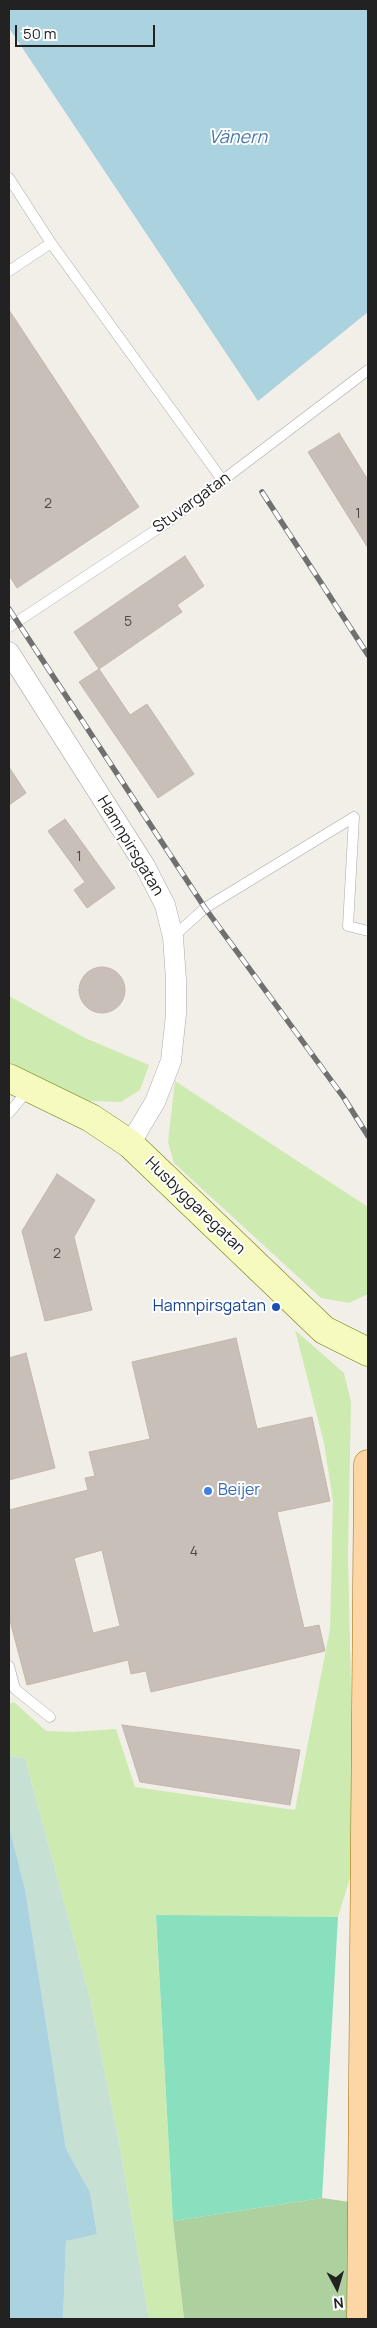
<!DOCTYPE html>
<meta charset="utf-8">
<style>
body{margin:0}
#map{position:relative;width:377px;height:2328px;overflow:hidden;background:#f2efe9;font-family:Manrope,sans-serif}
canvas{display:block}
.frame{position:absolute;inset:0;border:10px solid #222;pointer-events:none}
.north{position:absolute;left:312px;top:2263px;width:50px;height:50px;-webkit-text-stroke:4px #fff;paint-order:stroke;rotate:174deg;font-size:14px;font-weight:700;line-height:20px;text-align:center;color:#222}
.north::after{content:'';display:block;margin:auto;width:18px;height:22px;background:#222;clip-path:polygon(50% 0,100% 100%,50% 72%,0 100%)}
.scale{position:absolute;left:15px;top:25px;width:140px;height:22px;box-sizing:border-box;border:2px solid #222;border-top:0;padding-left:6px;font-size:15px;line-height:18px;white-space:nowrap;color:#222;-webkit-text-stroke:4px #fff;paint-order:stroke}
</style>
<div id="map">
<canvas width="377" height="2328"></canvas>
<div class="frame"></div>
<div class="north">N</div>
<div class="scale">50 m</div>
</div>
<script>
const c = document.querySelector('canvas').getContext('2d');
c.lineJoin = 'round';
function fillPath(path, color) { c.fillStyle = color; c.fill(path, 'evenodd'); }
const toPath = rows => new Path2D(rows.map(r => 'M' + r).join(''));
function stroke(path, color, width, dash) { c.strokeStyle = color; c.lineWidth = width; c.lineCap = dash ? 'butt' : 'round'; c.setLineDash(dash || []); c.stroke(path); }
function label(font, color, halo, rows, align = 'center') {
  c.font = font + ' Manrope,sans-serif'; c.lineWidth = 4; c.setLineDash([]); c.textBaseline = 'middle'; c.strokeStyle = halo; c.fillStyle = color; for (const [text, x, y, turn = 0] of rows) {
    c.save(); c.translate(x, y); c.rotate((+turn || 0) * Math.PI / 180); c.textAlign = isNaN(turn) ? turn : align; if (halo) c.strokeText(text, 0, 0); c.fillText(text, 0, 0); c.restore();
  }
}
fillPath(toPath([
 [9,996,85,1038,149,1065,140,1090,121,1102,88,1101,9,1065],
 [175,1081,368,1207,368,1294,349,1303,321,1298,174,1163,168,1142],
 [295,1330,344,1373,351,1402,348,1556,355,1862,338,1917,156,1916,173,2221,184,2319,149,2319,119,2142,90,1998,25,1758,9,1756,9,1704,14,1702,46,1731,72,1732,116,1729,135,1787,295,1810,330,1629,333,1501,324,1443]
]), '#cdebb0');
fillPath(toPath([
 [322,2198,350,2202,349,2319,184,2319,173,2221]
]), '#add19e');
fillPath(toPath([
 [9,1756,25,1758,90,1998,119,2142,149,2319,63,2319,66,2241,97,2233,90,2192,66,2149,25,1889,9,1826]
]), '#c6e0d4');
fillPath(toPath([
 [156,1915,338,1917,322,2198,173,2221]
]), '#88e0be');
fillPath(toPath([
 [9,9,368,9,368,312,258,401,9,28],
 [9,1826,25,1889,66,2149,90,2192,97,2234,66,2241,63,2319,9,2319]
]), '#aad3df');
const building = toPath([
 [9,310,139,507,17,588,9,575,9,310],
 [339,433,368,480,368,548,308,452,339,433],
 [185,556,204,586,177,605,182,612,99,669,74,632,185,556],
 [99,669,130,715,147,704,194,774,158,798,79,682,99,669],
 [9,767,26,793,9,805,9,767],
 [65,819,115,888,87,908,74,890,85,882,48,831,65,819],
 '79 990a23 23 0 1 1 46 0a23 23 0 1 1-46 0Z',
 [57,1174,95,1200,74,1237,92,1310,45,1321,22,1231,57,1174],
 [236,1338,257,1429,312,1417,330,1501,277,1512,304,1628,319,1625,325,1651,151,1692,146,1671,131,1674,128,1660,27,1685,9,1617,9,1510,88,1490,85,1478,95,1476,89,1452,150,1439,132,1362,236,1338],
 [102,1550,120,1626,93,1633,74,1558,102,1550],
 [26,1353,55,1468,9,1480,9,1358,26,1353],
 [122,1725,300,1750,290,1805,140,1782,122,1725]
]);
fillPath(building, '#c7bfb8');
stroke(building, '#c4b6ab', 1);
const lane = toPath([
 [9,178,51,243,223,481],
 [9,271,51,243],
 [9,627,165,524,368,370],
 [354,817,348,926,368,931],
 [173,937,205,908,354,817],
 [9,1113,29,1089],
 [9,1666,15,1689,50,1717]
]);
const street = toPath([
 [9,652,145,866,165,905,173,937,176,980,176,1014,171,1061,155,1102,130,1144]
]);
const secondary = toPath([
 [9,1078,91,1118,130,1144,324,1330,368,1352]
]);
const primary = toPath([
 [361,2319,368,1464]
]);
stroke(lane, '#a9a9a9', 11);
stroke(street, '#a9a9a9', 21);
stroke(secondary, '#707d05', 29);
stroke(primary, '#a06b00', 29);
stroke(lane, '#fff', 10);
stroke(street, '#fff', 20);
stroke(secondary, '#f7fabf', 28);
stroke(primary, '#fcd6a4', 28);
const rail = toPath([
 [262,492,368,655],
 [9,609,205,908,344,1098,368,1136]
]);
stroke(rail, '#707070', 5.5);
stroke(rail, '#fff', 4, [11]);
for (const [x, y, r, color] of [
 [276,1307,5,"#1a4fb4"],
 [208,1491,5,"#3f7fe0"]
]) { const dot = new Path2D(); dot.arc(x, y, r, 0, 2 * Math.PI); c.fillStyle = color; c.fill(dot); stroke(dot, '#fff', 2); }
label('14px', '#4b4948', null, [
 ["2",48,504],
 ["1",358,514],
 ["5",128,622],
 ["1",79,857],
 ["2",57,1254],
 ["4",194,1552]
]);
label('16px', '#222', '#fff', [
 ["Stuvargatan",192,503,-36],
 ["Hamnpirsgatan",130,846,59],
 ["Husbyggaregatan",195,1206,44]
]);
label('16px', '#164399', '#fff', [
 ["Hamnpirsgatan",266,1307]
], 'right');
label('16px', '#366cbe', '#fff', [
 ["Beijer",218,1491]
], 'left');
label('italic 18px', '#4a7aab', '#fff', [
 ["Vänern",238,138]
]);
</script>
